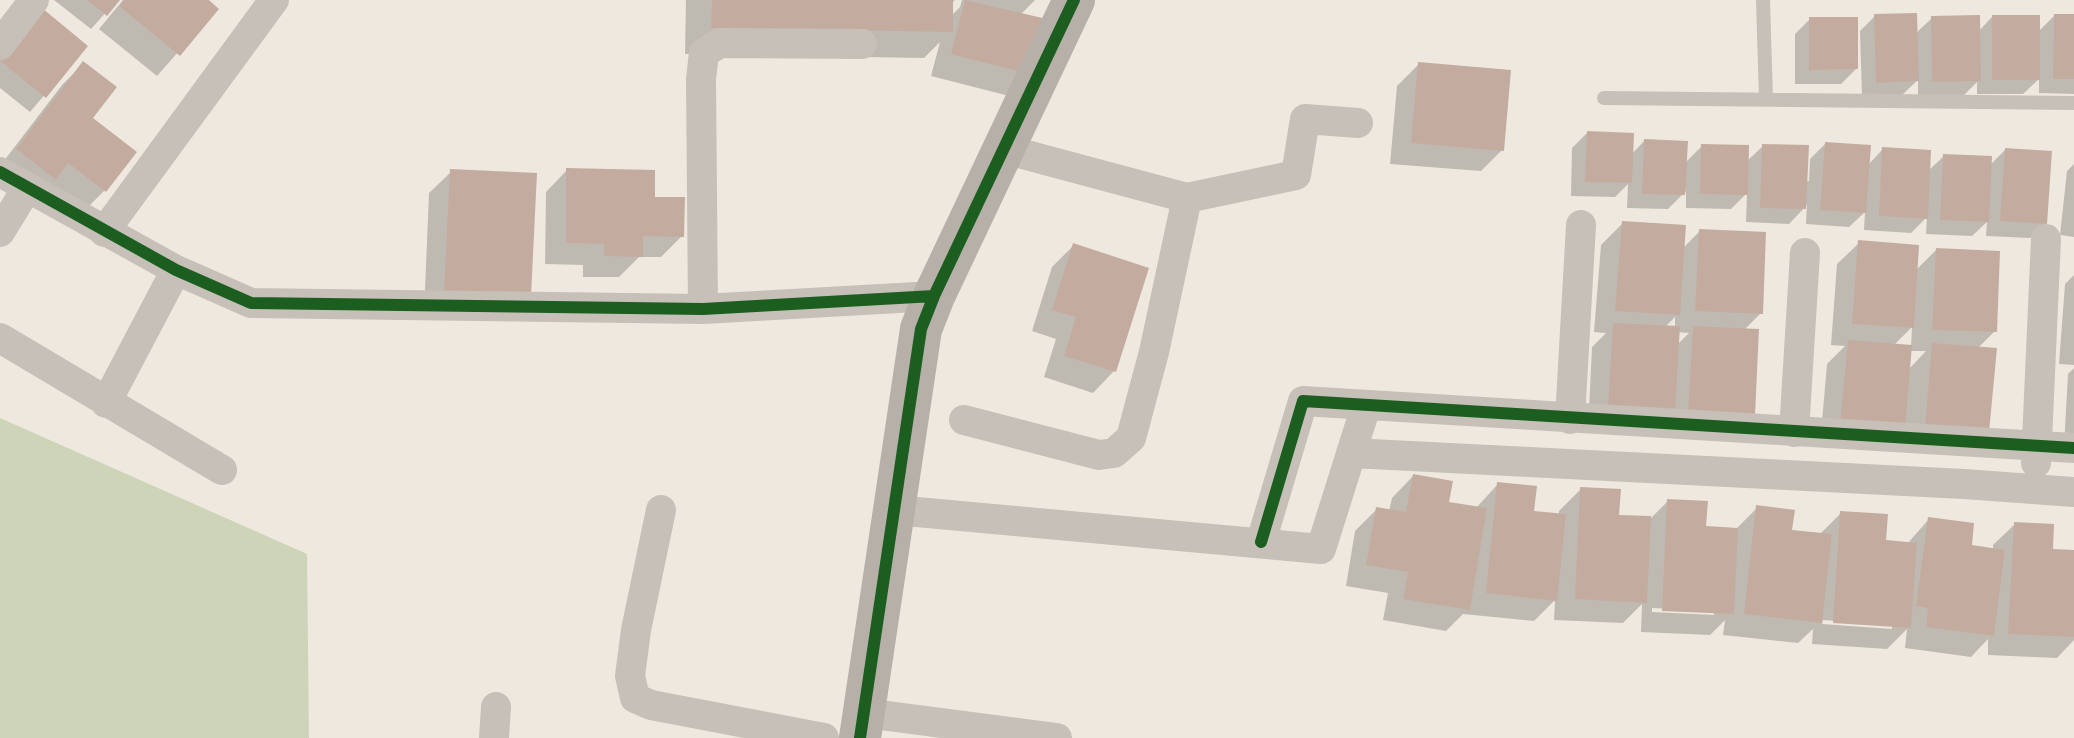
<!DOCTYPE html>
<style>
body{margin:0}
canvas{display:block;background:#eee8df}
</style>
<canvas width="2074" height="738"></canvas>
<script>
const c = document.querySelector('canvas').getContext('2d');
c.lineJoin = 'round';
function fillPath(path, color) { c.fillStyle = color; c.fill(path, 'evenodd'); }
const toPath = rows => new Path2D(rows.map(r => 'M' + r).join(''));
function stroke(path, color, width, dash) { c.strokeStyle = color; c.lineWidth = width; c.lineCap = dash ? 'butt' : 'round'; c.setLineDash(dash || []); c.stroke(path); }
fillPath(toPath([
 [0,418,307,554,309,738,0,738]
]), '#ced4b8');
fillPath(toPath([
 [54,0,117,0,91,29],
 [123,0,205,0,216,9,157,76,99,29],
 [686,0,955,0,951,4,951,16,960,7,962,0,1035,0,1020,15,1048,22,1013,97,931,76,940,42,924,58,685,54],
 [1875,16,1915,34,1932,18,1978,32,1992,17,2038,32,2054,16,2074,16,2074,94,2039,93,2039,79,2023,94,1977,94,1977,82,1964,95,1918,96,1918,80,1902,95,1862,97,1860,31],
 [1810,19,1856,69,1841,84,1795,84,1795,34],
 [28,26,86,46,30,112,0,88,0,60],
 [83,64,90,119,134,152,104,191,83,212,0,166,62,85],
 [1419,64,1502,150,1481,171,1390,164,1397,86],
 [1587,133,1631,155,1644,141,1685,163,1702,146,1746,162,1763,146,1805,181,1809,181,1810,159,1825,144,1868,165,1883,149,1928,171,1944,156,1989,166,2005,150,2045,223,2030,238,1986,236,1987,222,1972,236,1926,234,1927,217,1911,233,1864,230,1865,212,1849,227,1806,224,1807,205,1789,224,1746,222,1747,193,1731,209,1686,208,1686,191,1668,209,1627,208,1628,184,1615,197,1571,196,1572,148],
 [2074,164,2074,237,2060,235,2067,171],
 [567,170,653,199,682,236,661,257,639,257,619,277,583,277,583,265,545,264,546,192],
 [451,172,529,295,424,313,429,193],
 [1623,223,1683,248,1700,231,1761,313,1744,330,1753,414,1588,430,1592,347,1606,333,1594,332,1601,245],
 [1675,317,1675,328,1664,328],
 [1677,332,1689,333,1677,345],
 [1859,243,1915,271,1936,250,1995,331,1978,348,1987,431,1820,445,1827,364,1845,346,1831,345,1837,264],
 [1912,327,1911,347,1893,346],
 [1910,351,1926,351,1908,370],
 [1073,246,1114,371,1093,393,1044,377,1056,339,1032,331,1052,267],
 [2074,275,2074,365,2059,364,2065,284],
 [2074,368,2074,447,2064,446,2068,374],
 [1413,476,1447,504,1476,508,1498,484,1532,513,1559,515,1559,511,1581,489,1617,517,1651,518,1668,501,1704,528,1735,530,1757,508,1790,532,1819,535,1841,513,1884,542,1907,544,1929,519,1970,547,1993,550,1993,545,2015,524,2051,551,2074,552,2074,640,2057,658,1988,655,1988,639,1971,657,1905,648,1907,629,1887,649,1812,644,1813,629,1798,643,1723,635,1725,620,1710,635,1641,632,1642,604,1623,623,1554,620,1555,600,1534,621,1463,614,1446,631,1383,620,1388,593,1346,586,1355,531,1377,509,1389,511,1392,498],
 [1652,608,1714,611,1714,615,1652,612],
 [1823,620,1892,625,1892,629,1822,624]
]), '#0003');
fillPath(toPath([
 [87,0,120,0,107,16],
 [124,0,209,0,219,9,180,56,119,6],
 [712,0,953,0,953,32,711,28],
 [965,0,1051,20,1037,76,951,54],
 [42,8,88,46,46,98,0,61],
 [1917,13,1919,81,1876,83,1874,14],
 [2054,14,2074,14,2074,79,2053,79],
 [1980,15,1981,81,1932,82,1931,16],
 [1992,15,2040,15,2040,80,1992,80],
 [1809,17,1858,17,1858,69,1809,70],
 [83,61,117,87,93,118,137,152,106,192,68,163,56,180,16,149],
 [1418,62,1511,70,1504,151,1411,143],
 [1587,131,1634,133,1632,183,1585,182],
 [1644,139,1688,141,1685,195,1642,194],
 [1825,142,1871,145,1866,213,1820,210],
 [1701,144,1749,145,1748,195,1700,194],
 [1762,144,1809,145,1806,209,1760,208],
 [1882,147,1931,150,1928,219,1879,216],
 [2005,148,2052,151,2047,224,2000,221],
 [1943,154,1992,156,1989,222,1940,220],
 [566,168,655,170,655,197,685,197,684,237,643,236,643,257,604,256,604,244,566,243],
 [450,169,537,173,531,296,444,293],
 [1622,221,1686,225,1680,315,1615,311],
 [1699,229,1766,232,1763,314,1695,311],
 [1858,240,1919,245,1914,328,1852,324],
 [1073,243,1149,268,1116,372,1064,356,1076,317,1052,310],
 [1936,248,2000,251,1997,332,1932,330],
 [1613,323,1680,326,1675,412,1608,409],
 [1693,326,1759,329,1755,415,1688,412],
 [1848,340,1912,345,1905,429,1840,424],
 [1932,343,1997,348,1989,432,1925,427],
 [1413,474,1453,481,1449,502,1487,508,1470,610,1403,599,1408,572,1366,565,1376,507,1406,512],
 [1497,482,1537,486,1534,511,1566,514,1557,601,1486,593],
 [1580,487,1621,489,1619,515,1651,516,1647,603,1575,599],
 [1667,499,1708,501,1706,526,1738,528,1734,614,1662,611],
 [1756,505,1795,510,1792,530,1832,534,1822,623,1744,614],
 [1840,511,1888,514,1886,540,1917,543,1911,628,1833,623],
 [1928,517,1974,523,1972,545,2005,550,1994,636,1926,627,1928,608,1916,606],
 [2014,522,2054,524,2053,549,2074,550,2074,637,2008,634]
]), '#c3ac9f');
stroke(toPath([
 [1763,0,1766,99],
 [1604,98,2074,103]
]), '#c7c0b8', 14);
stroke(toPath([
 [0,45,34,0],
 [1004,149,1187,198,1296,175,1305,119,1358,123],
 [0,172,176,270,251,303,703,309,934,296],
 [0,232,27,188],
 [104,232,274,0],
 [703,309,701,79,704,53,720,43,862,44],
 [0,338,222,470],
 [106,403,176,270],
 [1570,419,1581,225],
 [964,420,1099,455,1114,453,1131,438,1154,352,1187,198],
 [1794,432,1805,253],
 [1351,453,1964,484,2074,492],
 [2036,463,2046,239],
 [661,510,636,630,630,676,635,698,651,705,824,738],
 [895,510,1321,549,1366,406],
 [1261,542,1303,401,2074,448],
 [865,713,1057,738],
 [494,738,496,707]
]), '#c7c0b8', 30);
stroke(toPath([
 [860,738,921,329,934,296,1074,0]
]), '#b7b0a9', 42);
stroke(toPath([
 [0,172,176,270,251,303,703,309,934,296],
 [1261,542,1303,401,2074,448],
 [860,738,921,329,934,296,1074,0]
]), '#1b5e20', 12);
</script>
